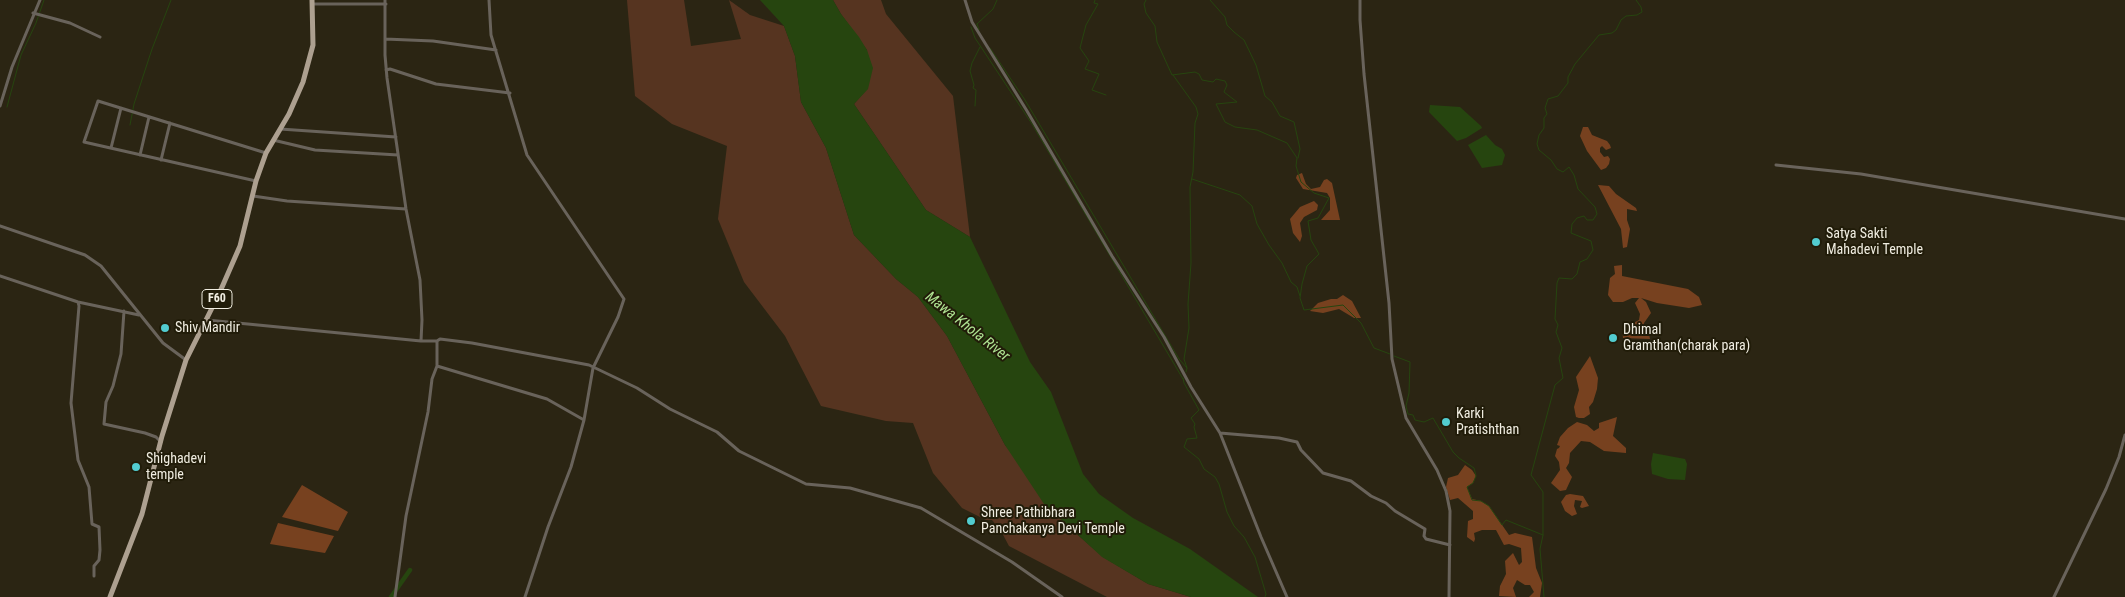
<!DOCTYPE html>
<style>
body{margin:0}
canvas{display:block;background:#2b2513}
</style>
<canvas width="2125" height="597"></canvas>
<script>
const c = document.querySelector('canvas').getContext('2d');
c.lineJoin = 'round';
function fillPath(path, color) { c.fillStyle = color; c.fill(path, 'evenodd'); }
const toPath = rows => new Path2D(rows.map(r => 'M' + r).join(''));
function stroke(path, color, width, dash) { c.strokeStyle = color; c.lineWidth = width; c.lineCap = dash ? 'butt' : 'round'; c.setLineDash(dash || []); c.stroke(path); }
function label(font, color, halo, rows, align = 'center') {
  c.font = font + ' "Roboto Condensed",sans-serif'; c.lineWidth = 4; c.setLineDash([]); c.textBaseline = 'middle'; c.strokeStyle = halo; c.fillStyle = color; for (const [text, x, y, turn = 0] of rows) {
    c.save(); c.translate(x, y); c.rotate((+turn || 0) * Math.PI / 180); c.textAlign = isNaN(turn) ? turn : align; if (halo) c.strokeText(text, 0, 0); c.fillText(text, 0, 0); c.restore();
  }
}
fillPath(toPath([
 [627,0,684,0,691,46,741,39,729,0,750,15,784,26,795,56,801,102,826,148,854,235,896,279,918,297,947,336,1005,445,1071,529,1103,557,1148,584,1191,597,1107,597,1009,546,1001,531,992,520,986,520,962,508,933,473,913,423,886,421,821,406,785,336,744,282,718,219,727,146,672,124,635,96],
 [833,0,881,0,886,14,953,96,970,237,926,210,854,104,868,88,867,50,841,14]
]), '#563420');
fillPath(toPath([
 [1583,127,1588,127,1592,135,1607,141,1610,145,1611,148,1606,150,1602,146,1600,148,1600,152,1604,157,1608,156,1610,159,1609,164,1606,168,1601,170,1587,151,1580,136],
 [1302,173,1306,184,1311,189,1320,187,1324,180,1327,179,1332,183,1340,220,1321,220,1330,210,1330,198,1327,193,1303,189,1296,178,1297,175],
 [1598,185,1609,186,1616,194,1636,208,1637,211,1627,209,1627,220,1630,229,1627,247,1623,248,1621,229],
 [1314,201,1318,205,1317,210,1304,217,1300,223,1302,236,1300,242,1293,233,1290,219,1300,207],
 [1622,265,1622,276,1688,289,1699,297,1702,305,1689,308,1657,303,1641,298,1646,302,1651,313,1644,323,1643,330,1649,334,1650,339,1623,338,1622,329,1639,320,1640,314,1635,303,1639,298,1632,298,1623,302,1613,302,1608,295,1610,278,1615,274,1614,266],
 [1343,295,1352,301,1361,318,1354,318,1339,309,1323,313,1310,311,1318,303,1331,299,1337,299],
 [1590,356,1598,378,1597,389,1593,402,1589,407,1590,414,1584,418,1579,418,1576,417,1574,407,1579,390,1576,377],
 [1617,417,1613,436,1626,448,1626,453,1604,451,1590,442,1581,441,1570,453,1569,463,1566,468,1572,477,1566,490,1560,491,1551,483,1560,470,1559,462,1555,456,1557,449,1559,448,1560,446,1557,445,1560,437,1568,428,1577,422,1587,425,1594,431,1599,428,1599,423],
 [1465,465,1472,470,1476,476,1473,483,1467,487,1472,499,1481,501,1489,506,1509,535,1515,533,1532,537,1536,568,1542,583,1540,597,1529,597,1534,592,1530,585,1525,585,1517,580,1513,588,1516,597,1499,596,1500,586,1506,574,1505,561,1513,553,1519,565,1522,562,1521,548,1509,544,1504,545,1496,530,1482,530,1474,533,1475,539,1474,542,1467,537,1468,521,1473,519,1473,511,1458,498,1450,500,1446,487,1448,478,1458,475],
 [302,485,348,512,338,531,282,517],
 [1570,494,1583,496,1589,506,1582,508,1580,507,1582,501,1575,500,1574,506,1577,514,1572,516,1565,511,1561,502,1566,495],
 [278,523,334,536,325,553,270,544]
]), '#77411f');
fillPath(toPath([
 [760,0,833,0,841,14,859,37,867,50,873,68,868,89,854,104,926,210,970,237,1030,362,1051,392,1083,474,1099,494,1133,518,1190,549,1258,597,1191,597,1148,584,1102,557,1044,504,1005,445,947,336,918,297,896,279,854,235,826,148,801,102,795,56,784,26],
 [1430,105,1460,107,1481,126,1482,128,1466,138,1457,141,1429,112],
 [1486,135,1495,145,1502,149,1505,155,1502,165,1482,168,1468,145],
 [1653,453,1685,459,1687,464,1685,480,1668,479,1652,474,1651,464]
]), '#26450f');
stroke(toPath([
 [1095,0,1094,3,1098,4,1086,25,1080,48,1089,61,1085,69,1099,74,1092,90,1106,95],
 [1146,0,1144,4,1146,13,1155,26,1157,42,1172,75,1195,72,1199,74,1202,80,1213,82,1216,79,1225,81,1227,85,1224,92,1237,102,1216,104,1225,122,1235,127,1257,130,1287,143,1297,158,1296,166,1301,182,1314,193,1329,198,1318,218,1308,221,1311,240,1319,254,1307,266,1302,284,1300,298,1304,310,1343,305,1361,323,1374,348,1390,354],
 [1210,0,1225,17,1227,25,1234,32,1244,40,1256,65,1265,96,1272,102,1280,116,1294,122,1300,149,1298,158],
 [977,24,979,30],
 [977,24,993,9,997,0],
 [971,27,975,38,1032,124,1183,379],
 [990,48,1025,100,1122,263,1179,359,1187,368],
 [1173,75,1196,107,1198,114,1195,123,1193,172,1190,187,1191,263,1188,304,1189,328,1184,359,1187,368,1186,372],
 [975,106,976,90,973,88,974,85,970,71,972,63,980,47],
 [7,107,21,55,36,23,44,0],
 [130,125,134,104,152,49,171,0],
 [1192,179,1240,195,1252,206,1257,224,1269,245,1282,263,1291,282,1297,287,1300,296],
 [1394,356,1410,362,1409,393,1406,406,1408,414,1413,415,1415,420,1424,422,1433,418,1453,452,1459,458,1474,468,1476,476,1473,483,1467,487,1472,500,1481,501,1489,506,1502,525,1506,520,1543,535],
 [1183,378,1184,383,1199,410,1191,418,1195,424,1194,427,1197,438,1187,439,1184,447,1199,459,1204,469,1215,477,1219,484,1227,512,1234,526,1244,537,1255,557,1266,594,1265,597],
 [1544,597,1540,549,1543,535,1543,492,1531,475,1555,385,1563,378,1559,358,1562,348,1556,332,1558,325,1555,319,1557,283,1559,278,1572,279,1577,274,1580,262,1587,259,1593,250,1591,241,1571,233,1572,224,1577,218,1584,216,1587,220,1593,220,1597,214,1595,207,1578,189,1574,175,1569,167,1563,172,1557,169,1551,160,1539,150,1537,144,1539,135,1544,128,1544,118,1547,114,1545,108,1548,99,1558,96,1568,83,1568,77,1575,64,1599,35,1612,33,1616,30,1621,20,1626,16,1637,15,1642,12,1641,7,1636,0]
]), '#26450f', 1);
stroke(toPath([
 [391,597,410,570]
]), '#26450f', 4.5);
stroke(toPath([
 [385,0,385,55,387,78,406,209,420,280,422,320,421,341,437,341,437,366,547,399,584,420],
 [489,0,491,35,527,155,624,299,618,317,593,368,584,420,571,467,548,527,525,597],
 [965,0,972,22,1027,111,1112,256,1164,337,1191,387,1220,433,1261,537,1287,597],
 [1360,0,1360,20,1364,74,1389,303,1392,359,1406,418,1437,470,1446,491,1450,511,1449,597],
 [312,4,386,4],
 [33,13,70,23,100,37],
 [385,39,433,41,496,50],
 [386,70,390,69,436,84,510,93],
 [0,106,12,67,40,0],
 [280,129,396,137],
 [273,140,315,150,398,155],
 [111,148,121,108],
 [140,155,149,117],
 [161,160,170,123],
 [1776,165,1861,174,2125,219],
 [256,181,84,142,98,101,266,153],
 [253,196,287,201,406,209],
 [0,226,85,255,101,266,163,343,186,360],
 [0,276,78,302,139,315],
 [78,302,79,306,71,403,78,460,89,487,92,524,99,527,100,550,99,560,94,566,94,576],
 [124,311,121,354,113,386,106,402,104,424,145,433,156,437,160,441],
 [207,320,421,341],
 [437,341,440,339,472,343,589,365,637,388,670,409,717,432,739,451,806,484,850,488,921,508,1012,562,1062,597],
 [1220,433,1279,438,1297,442,1301,450,1323,473,1351,481,1371,496,1386,503,1395,511,1425,529,1424,536,1426,539,1450,545],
 [395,597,406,516,428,412,432,379,437,366],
 [2054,597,2106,489,2119,457,2125,435]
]), '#69635b', 3);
stroke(toPath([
 [110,597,142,514,162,436,186,360,219,294,240,246,256,181,266,153,289,114,303,82,313,45,312,0]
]), '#ada090', 5);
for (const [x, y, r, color] of [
 [1816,242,5,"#52ccd0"],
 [165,328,5,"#52ccd0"],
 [1613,338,5,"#52ccd0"],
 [1446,422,5,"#52ccd0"],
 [136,467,5,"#52ccd0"],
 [971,521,5,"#52ccd0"]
]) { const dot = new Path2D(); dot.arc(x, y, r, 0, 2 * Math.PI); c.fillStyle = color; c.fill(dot); stroke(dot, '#211c09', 2); }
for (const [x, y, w] of [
 [217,299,30]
]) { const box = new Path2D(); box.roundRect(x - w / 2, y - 9.5, w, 19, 4); c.fillStyle = '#211c09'; c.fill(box); stroke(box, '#f0ede1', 1); }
label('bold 12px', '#f0ede1', null, [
 ["F60",217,299]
]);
label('14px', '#f0ede1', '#211c09', [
 ["Satya Sakti",1826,234],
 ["Mahadevi Temple",1826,250],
 ["Shiv Mandir",175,328],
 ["Dhimal",1623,330],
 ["Gramthan(charak para)",1623,346],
 ["Karki",1456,414],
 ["Pratishthan",1456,430],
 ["Shighadevi",146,459],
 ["temple",146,475],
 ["Shree Pathibhara",981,513],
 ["Panchakanya Devi Temple",981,529]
], 'left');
label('italic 15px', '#afe392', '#211c09', [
 ["Mawa Khola River",967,327,38]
]);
</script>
